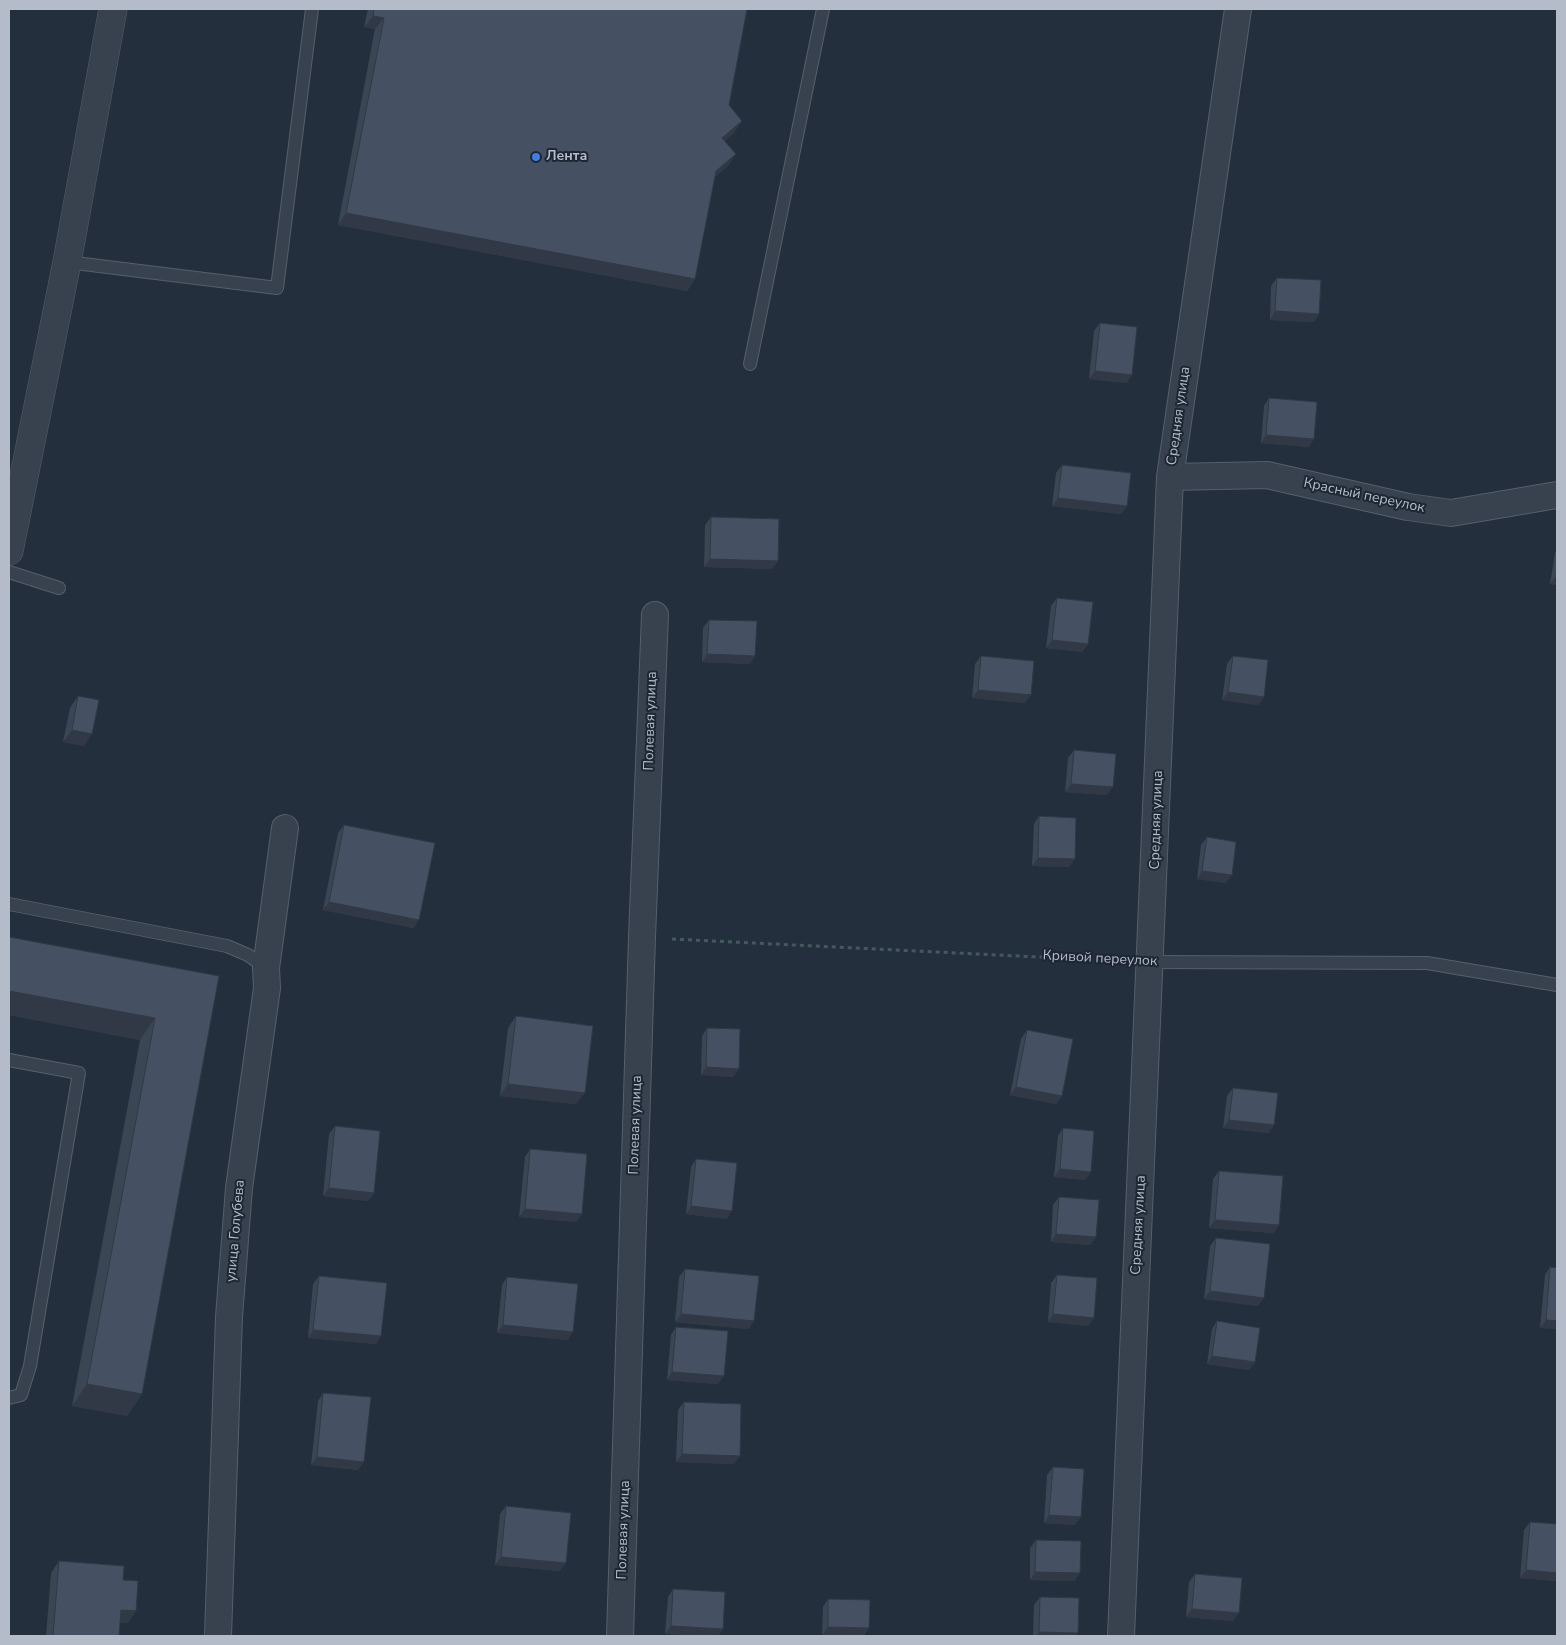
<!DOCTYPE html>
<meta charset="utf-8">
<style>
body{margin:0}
#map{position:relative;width:1566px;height:1645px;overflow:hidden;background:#242f3e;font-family:"Nunito Sans",sans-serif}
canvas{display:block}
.frame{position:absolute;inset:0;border:10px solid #b4bcc9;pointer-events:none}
</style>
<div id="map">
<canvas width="1566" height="1645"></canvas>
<div class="frame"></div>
</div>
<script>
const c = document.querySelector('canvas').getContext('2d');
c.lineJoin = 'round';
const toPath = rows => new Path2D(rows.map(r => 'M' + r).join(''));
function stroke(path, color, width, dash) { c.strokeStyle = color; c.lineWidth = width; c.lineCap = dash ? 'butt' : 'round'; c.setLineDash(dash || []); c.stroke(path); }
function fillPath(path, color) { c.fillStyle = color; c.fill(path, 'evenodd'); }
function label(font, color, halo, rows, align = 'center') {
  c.font = font + ' "Nunito Sans",sans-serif'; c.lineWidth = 4; c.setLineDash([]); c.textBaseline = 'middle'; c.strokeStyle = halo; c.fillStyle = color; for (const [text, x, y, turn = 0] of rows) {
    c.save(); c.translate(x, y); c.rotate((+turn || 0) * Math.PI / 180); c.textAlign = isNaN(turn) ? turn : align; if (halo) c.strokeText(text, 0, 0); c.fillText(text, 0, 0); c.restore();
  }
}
const service = toPath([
 [67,262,277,288,312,9],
 [750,364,823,9],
 [9,572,59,588],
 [9,904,227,946,248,955,266,968],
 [1151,962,1427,963,1557,985],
 [9,1060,79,1073,30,1366,21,1395,9,1398]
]);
const minor = toPath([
 [1170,477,1267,475,1408,507,1451,513,1557,495],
 [218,1636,229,1317,239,1188,267,988,266,968,285,828],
 [620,1636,642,937,655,615],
 [1121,1636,1170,477,1238,9]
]);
const tertiary = toPath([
 [9,551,67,262,113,9]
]);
stroke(service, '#565f6c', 14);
stroke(minor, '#565f6c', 28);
stroke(tertiary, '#565f6c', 29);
stroke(toPath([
 [672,939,1120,961]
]), '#44595c', 3, [4, 4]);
stroke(service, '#38414e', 12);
stroke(minor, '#38414e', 26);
stroke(tertiary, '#38414e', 28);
fillPath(toPath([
 [368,9,747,9,729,105,734,133,725,140,728,166,715,176,695,279,687,291,338,225,375,29,364,27],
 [1277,278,1319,314,1314,322,1270,320,1271,286],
 [1100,323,1127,383,1089,379,1094,331],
 [1269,398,1309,447,1261,443,1264,406],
 [1062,465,1127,506,1121,514,1052,506,1056,473],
 [711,517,778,561,772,569,704,567,705,525],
 [1557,550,1557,585,1550,584,1555,553],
 [1057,598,1088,644,1082,652,1046,648,1051,606],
 [709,620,755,656,750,664,702,662,703,628],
 [981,656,1025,703,972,698,975,664],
 [1233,656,1264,697,1258,705,1222,700,1227,664],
 [78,696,84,746,63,742,70,708],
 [1074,750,1107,795,1065,792,1068,758],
 [1039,816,1069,867,1032,866,1034,824],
 [344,825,414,928,323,910,338,833],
 [1207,837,1226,883,1197,879,1201,845],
 [9,937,219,976,142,1394,127,1416,72,1406,140,1040,9,1015],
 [516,1016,576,1104,500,1096,508,1028],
 [707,1028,733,1077,701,1075,702,1036],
 [1027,1030,1062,1096,1056,1104,1010,1095,1021,1039],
 [1233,1088,1274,1125,1268,1133,1223,1128,1227,1096],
 [335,1126,374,1193,368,1201,323,1196,329,1134],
 [1063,1128,1085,1180,1054,1177,1058,1136],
 [530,1149,576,1222,519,1217,525,1157],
 [696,1159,727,1219,686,1214,691,1167],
 [1219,1171,1274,1233,1209,1228,1213,1179],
 [1059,1197,1091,1245,1051,1242,1053,1205],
 [1216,1238,1258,1306,1204,1299,1210,1246],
 [1550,1267,1557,1268,1557,1329,1540,1328,1545,1275],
 [685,1269,749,1329,675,1322,679,1277],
 [1057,1275,1088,1326,1048,1322,1051,1283],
 [319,1276,381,1336,376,1344,308,1338,313,1284],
 [507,1277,568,1340,497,1333,502,1285],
 [1217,1321,1255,1362,1249,1370,1207,1364,1212,1329],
 [676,1327,718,1384,667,1380,671,1335],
 [323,1393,358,1470,311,1465,318,1401],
 [684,1402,734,1464,676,1462,678,1410],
 [1053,1467,1075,1525,1044,1523,1047,1475],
 [506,1506,560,1571,495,1565,500,1514],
 [1530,1522,1557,1581,1520,1578,1524,1530],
 [1036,1540,1075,1581,1030,1580,1030,1548],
 [59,1561,123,1580,128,1623,120,1622,119,1636,46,1636,51,1573],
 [1195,1574,1233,1621,1186,1617,1189,1582],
 [673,1589,723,1629,718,1636,665,1634,668,1597],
 [1040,1597,1075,1636,1033,1636,1034,1605],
 [828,1599,864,1636,822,1635,823,1607]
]), '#3b4654');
fillPath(toPath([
 [373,16,384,18,375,29,364,27],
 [742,121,734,133,714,149,722,138],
 [736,154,728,166,708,183,716,171],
 [346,213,695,279,687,291,338,225],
 [1275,311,1319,314,1314,322,1270,320],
 [1095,371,1132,375,1127,383,1089,379],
 [1266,435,1314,439,1309,447,1261,443],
 [1058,498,1127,506,1121,514,1052,506],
 [710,559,778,561,772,569,704,567],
 [1556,576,1557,576,1557,585,1550,584],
 [1052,640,1088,644,1082,652,1046,648],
 [707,654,755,656,750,664,702,662],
 [978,690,1031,695,1025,703,972,698],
 [1228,692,1264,697,1258,705,1222,700],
 [72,730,92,734,84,746,63,742],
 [1071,784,1113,787,1107,795,1065,792],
 [1038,858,1075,859,1069,867,1032,866],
 [1202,871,1232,875,1226,883,1197,879],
 [329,902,419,920,414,928,323,910],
 [9,991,155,1018,140,1040,9,1015],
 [706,1067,739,1069,733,1077,701,1075],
 [508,1084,585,1093,576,1104,500,1096],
 [1016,1087,1062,1096,1056,1104,1010,1095],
 [1229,1120,1274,1125,1268,1133,1223,1128],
 [1060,1169,1091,1172,1085,1180,1054,1177],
 [329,1188,374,1193,368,1201,323,1196],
 [691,1206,732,1211,727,1219,686,1214],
 [525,1209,582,1214,576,1222,519,1217],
 [1215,1220,1279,1225,1274,1233,1209,1228],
 [1056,1234,1096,1237,1091,1245,1051,1242],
 [1210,1291,1264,1298,1258,1306,1204,1299],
 [681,1314,754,1321,749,1329,675,1322],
 [1053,1314,1094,1318,1088,1326,1048,1322],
 [1546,1320,1557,1321,1557,1329,1540,1328],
 [503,1325,573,1332,568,1340,497,1333],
 [313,1330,381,1336,376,1344,308,1338],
 [1212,1356,1255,1362,1249,1370,1207,1364],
 [672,1372,724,1376,718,1384,667,1380],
 [87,1384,142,1394,127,1416,72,1406],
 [682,1454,740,1456,734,1464,676,1462],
 [317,1457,364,1462,358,1470,311,1465],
 [1049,1515,1081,1517,1075,1525,1044,1523],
 [501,1557,566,1563,560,1571,495,1565],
 [1526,1570,1557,1573,1557,1581,1520,1578],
 [1035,1572,1080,1573,1075,1581,1030,1580],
 [1192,1609,1239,1613,1233,1621,1186,1617],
 [121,1610,136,1611,128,1623,113,1622],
 [671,1626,723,1629,718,1636,665,1634],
 [828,1627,869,1628,864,1636,822,1635],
 [1039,1632,1078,1633,1075,1636,1036,1636]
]), '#303945');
const building = toPath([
 [374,9,747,9,729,105,742,121,722,138,736,154,716,171,695,279,346,213,384,18,373,16,374,9],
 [1277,278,1321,280,1319,314,1275,311,1277,278],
 [1100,323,1137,327,1132,375,1095,371,1100,323],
 [1269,398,1317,402,1314,439,1266,435,1269,398],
 [1062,465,1131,473,1127,506,1058,498,1062,465],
 [711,517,779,519,778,561,710,559,711,517],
 [1057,598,1093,602,1088,644,1052,640,1057,598],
 [709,620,757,621,755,656,707,654,709,620],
 [981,656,1034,661,1031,695,978,690,981,656],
 [1233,656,1268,660,1264,697,1228,692,1233,656],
 [78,696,99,700,92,734,72,730,78,696],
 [1074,750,1116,754,1113,787,1071,784,1074,750],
 [1039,816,1076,818,1075,859,1038,858,1039,816],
 [344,825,435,843,419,920,329,902,344,825],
 [1207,837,1236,842,1232,875,1202,871,1207,837],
 [9,937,219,976,142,1394,87,1384,155,1018,9,991,9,937],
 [516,1016,593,1026,585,1093,508,1084,516,1016],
 [707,1028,740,1029,739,1069,706,1067,707,1028],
 [1027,1030,1073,1039,1062,1096,1016,1087,1027,1030],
 [1233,1088,1278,1093,1274,1125,1229,1120,1233,1088],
 [335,1126,380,1131,374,1193,329,1188,335,1126],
 [1063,1128,1094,1131,1091,1172,1060,1169,1063,1128],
 [530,1149,587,1154,582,1214,525,1209,530,1149],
 [696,1159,737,1163,732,1211,691,1206,696,1159],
 [1219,1171,1283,1176,1279,1225,1215,1220,1219,1171],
 [1059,1197,1099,1200,1096,1237,1056,1234,1059,1197],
 [1216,1238,1270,1244,1264,1298,1210,1291,1216,1238],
 [1550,1267,1557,1268,1557,1321,1546,1320,1550,1267],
 [685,1269,759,1276,754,1321,681,1314,685,1269],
 [1057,1275,1097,1278,1094,1318,1053,1314,1057,1275],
 [319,1276,387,1283,381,1336,313,1330,319,1276],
 [507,1277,578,1284,573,1332,503,1325,507,1277],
 [1217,1321,1260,1328,1255,1362,1212,1356,1217,1321],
 [676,1327,728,1331,724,1376,672,1372,676,1327],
 [323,1393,371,1397,364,1462,317,1457,323,1393],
 [684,1402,741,1404,740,1456,682,1454,684,1402],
 [1053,1467,1084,1469,1081,1517,1049,1515,1053,1467],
 [506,1506,571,1513,566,1563,501,1557,506,1506],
 [1530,1522,1557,1524,1557,1573,1526,1570,1530,1522],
 [1036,1540,1081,1541,1080,1573,1035,1572,1036,1540],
 [59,1561,124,1566,123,1580,138,1581,136,1611,121,1610,119,1636,53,1636,59,1561],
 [1195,1574,1242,1578,1239,1613,1192,1609,1195,1574],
 [673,1589,725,1592,723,1629,671,1626,673,1589],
 [1040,1597,1079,1598,1078,1633,1039,1632,1040,1597],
 [828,1599,870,1600,869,1628,828,1627,828,1599]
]);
fillPath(building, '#455162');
stroke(building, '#303945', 1);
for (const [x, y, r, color] of [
 [536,157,5,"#3f7fe0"]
]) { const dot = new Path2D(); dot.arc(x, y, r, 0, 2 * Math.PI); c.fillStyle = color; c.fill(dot); stroke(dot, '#1d2633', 2); }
label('bold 14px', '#b4bcc9', '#1d2633', [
 ["Лента",546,157]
], 'left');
label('14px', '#b4bcc9', '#1d2633', [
 ["Средняя улица",1179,416,-82],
 ["Красный переулок",1364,496,12],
 ["Полевая улица",651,721,-88],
 ["Средняя улица",1157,820,-88],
 ["Кривой переулок",1100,959,3],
 ["Полевая улица",636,1125,-88],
 ["Средняя улица",1139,1225,-87],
 ["улица Голубева",236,1231,-85],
 ["Полевая улица",624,1530,-88]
]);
</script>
